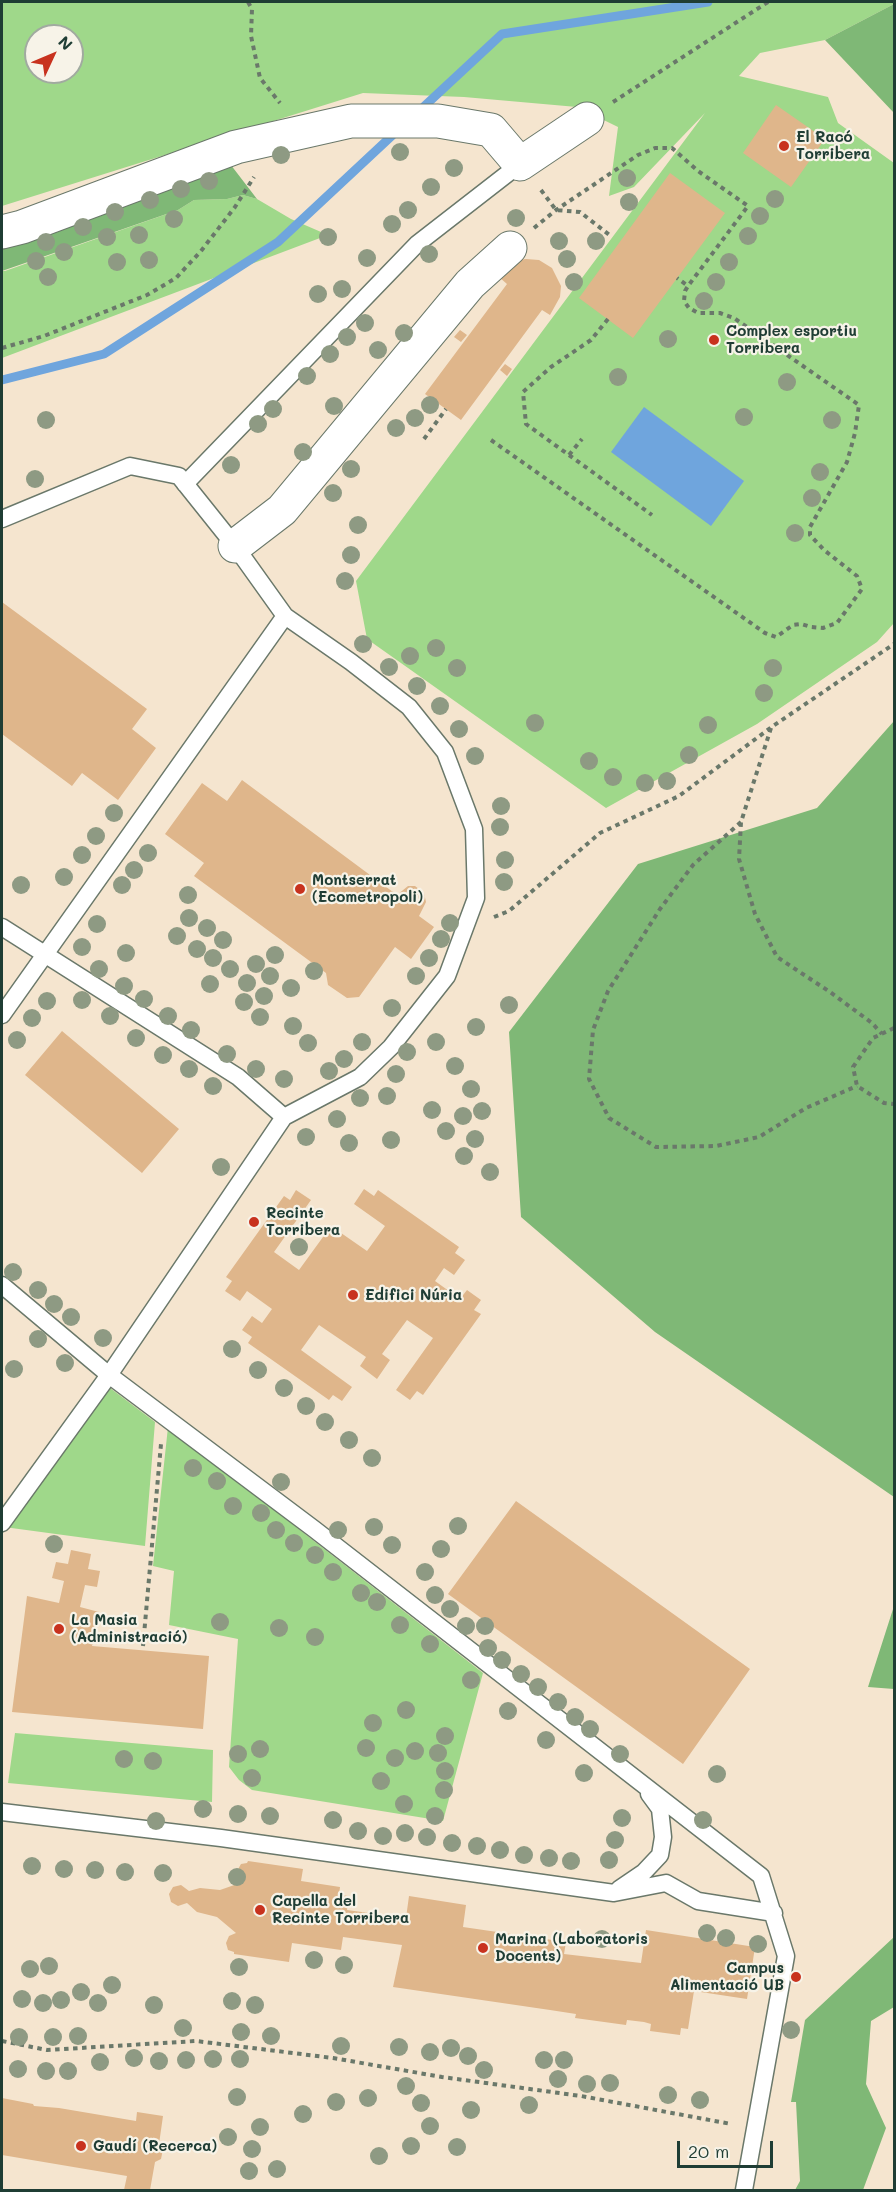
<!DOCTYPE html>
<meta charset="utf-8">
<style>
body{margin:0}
#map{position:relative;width:896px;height:2192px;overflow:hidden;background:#f5e5cf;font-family:Mali,sans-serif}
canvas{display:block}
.frame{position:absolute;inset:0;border:3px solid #1f3d34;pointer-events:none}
.north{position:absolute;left:24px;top:24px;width:60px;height:60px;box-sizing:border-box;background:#f7f3e8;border:2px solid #a1aaa0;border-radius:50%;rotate:46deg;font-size:16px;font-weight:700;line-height:24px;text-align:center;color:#1f3d34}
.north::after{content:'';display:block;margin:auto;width:21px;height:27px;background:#c8321e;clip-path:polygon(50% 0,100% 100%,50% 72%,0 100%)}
.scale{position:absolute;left:677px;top:2141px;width:96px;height:27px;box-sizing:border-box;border:3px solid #1f3d34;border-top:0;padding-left:8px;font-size:18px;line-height:21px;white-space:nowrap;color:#1f3d34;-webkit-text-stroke:4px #f7f3e8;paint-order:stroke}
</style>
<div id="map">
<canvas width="896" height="2192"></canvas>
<div class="frame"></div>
<div class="north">N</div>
<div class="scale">20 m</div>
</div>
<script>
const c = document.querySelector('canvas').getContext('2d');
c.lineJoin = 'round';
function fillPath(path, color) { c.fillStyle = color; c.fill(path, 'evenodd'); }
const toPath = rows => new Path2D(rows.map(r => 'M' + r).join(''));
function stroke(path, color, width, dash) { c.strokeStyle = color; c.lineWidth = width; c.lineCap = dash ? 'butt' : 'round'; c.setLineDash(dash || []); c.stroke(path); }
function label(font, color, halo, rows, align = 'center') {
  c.font = font + ' Mali,sans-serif'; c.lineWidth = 4.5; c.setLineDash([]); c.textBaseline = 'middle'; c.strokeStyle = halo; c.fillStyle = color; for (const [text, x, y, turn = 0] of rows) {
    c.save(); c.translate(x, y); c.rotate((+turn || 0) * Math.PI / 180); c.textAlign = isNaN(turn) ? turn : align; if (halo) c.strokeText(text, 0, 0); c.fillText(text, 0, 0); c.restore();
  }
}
fillPath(toPath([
 [2,2,894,2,894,4,825,40,760,53,739,76,828,97,838,123,894,163,894,623,877,642,757,724,606,808,367,639,356,581,705,113,634,187,609,196,618,127,577,107,464,97,363,93,2,206],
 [36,36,72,36,72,72,36,72],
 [243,195,257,199,291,219,328,235,2,358,2,271,5,271,178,210,194,200,227,199],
 [110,1388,155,1422,145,1546,4,1527],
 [168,1427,483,1673,443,1821,252,1790,239,1780,229,1767,238,1639,169,1625,174,1571,153,1566],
 [15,1733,213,1750,212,1802,8,1783]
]), '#9fd88a');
fillPath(toPath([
 [894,4,894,113,825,40],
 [224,156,257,199,243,195,227,199,194,200,178,210,2,271,2,243],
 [894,721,894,1497,655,1332,521,1217,509,1032,638,864,817,808],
 [894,1606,894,1689,868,1687],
 [894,1937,894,2007,871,2021,866,2084,886,2128,863,2190,795,2190,800,2181,796,2102,791,2102,805,2020]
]), '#7fb876');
fillPath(toPath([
 [644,407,744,481,711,526,611,452]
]), '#6fa5dd');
stroke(toPath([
 [417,113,502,34,708,2],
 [2,380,104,354,278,242,398,130]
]), '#6fa5dd', 9);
fillPath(toPath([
 [776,105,825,139,791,187,743,153],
 [670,173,725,213,633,338,579,298],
 [526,259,539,260,552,268,561,286,560,297,550,315,542,310,461,420,425,394,507,284,499,277,518,260],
 [460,330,467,335,461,342,454,337],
 [505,364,512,369,507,376,500,370],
 [2,602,147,709,132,729,156,748,118,800,82,773,72,786,2,734],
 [242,780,397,895,408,886,415,886,424,893,426,902,419,916,434,927,411,959,395,947,359,997,347,998,328,985,326,973,194,876,204,863,165,834,202,783,227,801],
 [62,1031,179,1129,142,1173,25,1075],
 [364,1189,374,1196,378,1190,459,1247,455,1253,465,1260,454,1275,444,1268,435,1281,460,1299,467,1290,481,1300,474,1310,481,1314,423,1395,417,1391,410,1400,396,1390,433,1338,407,1320,382,1354,390,1360,377,1379,360,1366,366,1357,319,1325,301,1350,352,1387,342,1401,333,1395,329,1400,248,1343,252,1337,242,1330,252,1316,262,1323,272,1309,247,1291,240,1301,225,1291,232,1281,226,1277,284,1196,290,1200,296,1190,311,1200,274,1252,299,1270,331,1226,367,1251,385,1226,354,1204],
 [516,1501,750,1669,683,1764,448,1594],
 [71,1550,91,1554,88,1569,100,1571,97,1587,85,1585,80,1607,99,1612,92,1646,209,1656,203,1729,12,1712,27,1596,59,1603,64,1581,52,1578,56,1562,68,1564],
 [248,1861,303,1869,301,1881,340,1887,339,1895,349,1896,347,1910,406,1918,409,1896,466,1905,463,1927,566,1942,564,1954,641,1963,646,1930,755,1947,747,1999,694,1991,688,2029,681,2028,680,2035,650,2031,651,2024,644,2022,627,2020,626,2025,575,2018,576,2014,550,2010,393,1987,402,1945,343,1937,341,1950,292,1943,289,1962,234,1954,234,1952,228,1950,226,1943,229,1936,236,1933,217,1917,197,1912,187,1903,178,1906,171,1902,169,1894,173,1887,181,1885,189,1891,200,1888,220,1890,243,1882,244,1881,238,1877,237,1871,241,1864,247,1863],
 [2,2098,33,2104,34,2106,59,2108,136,2121,137,2112,163,2116,159,2144,163,2149,161,2159,155,2162,150,2190,124,2190,127,2176,2,2155]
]), '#dfb68b');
const lane = toPath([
 [185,484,417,244,520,164],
 [2,519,130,466,179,476,235,546,285,616,351,662,409,707,445,752,474,829,476,898,447,976,391,1047,360,1077,284,1117,109,1375,2,1523],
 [2,927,238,1077,284,1117],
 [2,1015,285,616],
 [2,1285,109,1375,314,1529,761,1876,786,1956,744,2190],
 [2,1812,221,1838,614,1893,666,1883,698,1901,774,1913],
 [619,1889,644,1872,660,1855,663,1837,660,1809,649,1794]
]);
const street = toPath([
 [2,232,22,227,236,147,351,121,438,121,491,130,520,164,587,119],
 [235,546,282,510,470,284,510,248]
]);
stroke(lane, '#6a786a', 19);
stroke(street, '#6a786a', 35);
stroke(toPath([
 [248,2,252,9,251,36,260,78,280,103],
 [613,102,768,2],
 [541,190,556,210,580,212,612,237],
 [534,228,556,210,638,155,655,148,672,148,698,171,748,206,688,286],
 [608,319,591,340,551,367,523,392,526,424,652,515],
 [2,348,44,336,147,295,176,278,201,251,235,207,254,177],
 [424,439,446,409],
 [491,440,765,633,776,637,793,625,801,624,811,627,823,628,837,623,862,589,857,576,824,550,810,535,810,527,847,462,855,433,859,405,734,318,720,313,698,313,689,308,684,301,685,291,688,286,677,278],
 [569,455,582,439],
 [771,728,741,822,739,859,755,914,777,957,830,992,872,1023,882,1034],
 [741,822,693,865,660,909,608,991,593,1030,589,1079,609,1118,656,1147,716,1146,759,1137,806,1108,857,1086],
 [494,917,509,911,600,833,679,796,773,726,894,644],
 [894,1028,873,1038,853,1067,857,1086,884,1103,894,1104],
 [143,1646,161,1444],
 [2,2041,47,2050,196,2041,333,2058,442,2077,581,2096,731,2124]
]), '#6a786a', 4, [4.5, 4.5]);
stroke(lane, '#fff', 16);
stroke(street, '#fff', 33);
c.fillStyle = '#8e9a83';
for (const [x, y] of [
 [400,152],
 [281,155],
 [454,168],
 [627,178],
 [209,181],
 [431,187],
 [181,189],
 [775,199],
 [150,200],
 [629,202],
 [408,210],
 [115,212],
 [760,216],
 [516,218],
 [174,219],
 [392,224],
 [83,227],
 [139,235],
 [748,236],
 [107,237],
 [328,237],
 [559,241],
 [596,241],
 [46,242],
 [64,252],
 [429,254],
 [367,258],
 [567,259],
 [149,260],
 [36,261],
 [117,262],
 [729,262],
 [48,277],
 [574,282],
 [716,282],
 [342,289],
 [318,294],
 [704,301],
 [365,323],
 [404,333],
 [347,337],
 [668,339],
 [378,350],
 [330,354],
 [307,376],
 [618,377],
 [787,382],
 [430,405],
 [334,406],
 [273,409],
 [744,417],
 [415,418],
 [46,420],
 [832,420],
 [258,424],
 [396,428],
 [303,452],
 [231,465],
 [351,469],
 [820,472],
 [35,479],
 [333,493],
 [812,498],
 [358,525],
 [795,533],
 [351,555],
 [345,581],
 [363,644],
 [436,648],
 [410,656],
 [389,667],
 [457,668],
 [773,668],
 [417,686],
 [764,693],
 [440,706],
 [535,723],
 [708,725],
 [459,729],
 [689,755],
 [475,756],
 [589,761],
 [613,777],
 [667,781],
 [645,783],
 [501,806],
 [114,813],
 [500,827],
 [96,836],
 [148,853],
 [82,855],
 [505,860],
 [134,870],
 [64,877],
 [504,882],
 [21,885],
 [122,885],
 [188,895],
 [189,918],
 [450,923],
 [97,924],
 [207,928],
 [177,936],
 [441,939],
 [223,940],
 [82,947],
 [197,949],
 [126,953],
 [275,955],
 [213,958],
 [429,958],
 [256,964],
 [99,969],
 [230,969],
 [314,971],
 [270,976],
 [416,976],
 [247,983],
 [210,984],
 [124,986],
 [291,988],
 [264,996],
 [144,999],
 [82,1000],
 [47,1001],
 [244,1002],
 [509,1005],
 [392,1008],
 [110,1016],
 [168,1016],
 [260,1017],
 [32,1018],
 [293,1026],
 [476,1027],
 [191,1030],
 [136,1038],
 [17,1040],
 [362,1042],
 [436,1042],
 [308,1043],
 [407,1052],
 [227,1054],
 [163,1055],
 [344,1059],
 [455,1066],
 [189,1069],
 [256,1069],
 [329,1071],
 [396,1074],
 [284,1079],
 [213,1086],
 [471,1089],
 [387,1096],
 [360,1098],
 [432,1110],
 [482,1111],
 [463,1116],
 [337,1119],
 [446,1131],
 [306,1137],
 [475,1139],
 [391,1140],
 [349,1143],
 [464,1156],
 [221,1167],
 [490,1172],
 [299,1247],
 [13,1272],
 [38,1290],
 [54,1304],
 [71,1317],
 [103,1338],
 [38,1339],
 [232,1349],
 [65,1363],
 [14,1369],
 [258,1370],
 [284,1388],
 [306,1406],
 [325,1422],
 [349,1440],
 [372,1458],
 [193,1468],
 [217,1481],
 [281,1482],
 [233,1506],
 [261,1513],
 [458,1526],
 [374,1527],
 [276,1530],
 [338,1530],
 [294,1543],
 [54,1544],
 [392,1545],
 [441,1549],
 [315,1555],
 [333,1572],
 [425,1572],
 [361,1593],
 [435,1595],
 [377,1602],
 [450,1609],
 [220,1622],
 [400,1625],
 [466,1626],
 [485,1626],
 [279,1628],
 [315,1637],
 [430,1644],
 [488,1648],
 [502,1660],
 [521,1674],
 [471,1680],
 [538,1687],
 [558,1702],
 [406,1710],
 [508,1711],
 [575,1717],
 [373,1723],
 [590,1729],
 [445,1736],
 [546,1740],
 [366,1748],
 [260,1749],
 [415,1751],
 [438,1753],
 [238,1754],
 [620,1754],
 [395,1758],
 [124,1759],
 [153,1761],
 [445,1771],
 [584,1773],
 [717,1774],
 [252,1778],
 [381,1781],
 [444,1790],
 [404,1804],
 [203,1809],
 [238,1814],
 [270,1816],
 [435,1816],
 [622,1818],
 [333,1820],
 [703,1820],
 [156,1821],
 [358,1831],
 [405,1833],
 [383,1836],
 [427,1837],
 [615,1840],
 [452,1843],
 [477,1846],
 [500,1850],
 [524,1855],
 [549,1858],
 [609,1860],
 [571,1861],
 [32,1866],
 [64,1869],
 [95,1870],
 [125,1872],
 [163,1873],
 [237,1877],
 [707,1933],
 [726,1938],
 [602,1939],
 [758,1944],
 [314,1960],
 [344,1965],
 [49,1966],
 [239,1967],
 [30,1969],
 [112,1985],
 [81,1992],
 [22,1999],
 [61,2000],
 [232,2001],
 [43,2003],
 [98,2003],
 [154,2005],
 [255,2005],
 [183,2028],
 [791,2030],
 [241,2032],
 [78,2036],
 [271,2036],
 [19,2037],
 [53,2037],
 [341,2046],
 [399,2047],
 [451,2048],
 [430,2052],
 [468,2056],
 [134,2058],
 [213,2059],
 [240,2059],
 [186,2060],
 [544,2060],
 [564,2060],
 [159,2061],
 [100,2062],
 [18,2069],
 [484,2070],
 [46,2071],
 [68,2071],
 [558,2079],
 [610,2083],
 [587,2084],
 [406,2086],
 [668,2095],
 [237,2097],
 [368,2098],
 [700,2100],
 [336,2102],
 [421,2103],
 [529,2105],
 [471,2110],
 [303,2114],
 [430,2126],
 [260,2127],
 [228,2137],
 [411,2146],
 [457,2147],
 [252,2149],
 [379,2156],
 [277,2169],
 [249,2171]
]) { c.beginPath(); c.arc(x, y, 9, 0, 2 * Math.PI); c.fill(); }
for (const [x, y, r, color] of [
 [784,146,6,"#c8321e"],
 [714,340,6,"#c8321e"],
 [300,889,6,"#c8321e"],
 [254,1222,6,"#c8321e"],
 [353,1295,6,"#c8321e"],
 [59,1629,6,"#c8321e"],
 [260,1910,6,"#c8321e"],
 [483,1948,6,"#c8321e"],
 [796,1977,6,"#c8321e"],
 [81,2146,6,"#c8321e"]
]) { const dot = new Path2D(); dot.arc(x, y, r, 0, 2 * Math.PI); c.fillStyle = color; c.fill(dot); stroke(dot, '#f7f3e8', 2); }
label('bold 15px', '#1f3d34', '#f7f3e8', [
 ["El Racó",796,137],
 ["Torribera",796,154],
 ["Complex esportiu",726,331],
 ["Torribera",726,348],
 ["Montserrat",312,880],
 ["(Ecometropoli)",312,897],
 ["Recinte",266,1213],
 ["Torribera",266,1230],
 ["Edifici Núria",365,1295],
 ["La Masia",71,1620],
 ["(Administració)",71,1637],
 ["Capella del",272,1901],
 ["Recinte Torribera",272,1918],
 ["Marina (Laboratoris",495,1939],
 ["Docents)",495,1956],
 ["Campus",784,1968,"right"],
 ["Alimentació UB",784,1985,"right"],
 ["Gaudí (Recerca)",93,2146]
], 'left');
</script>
